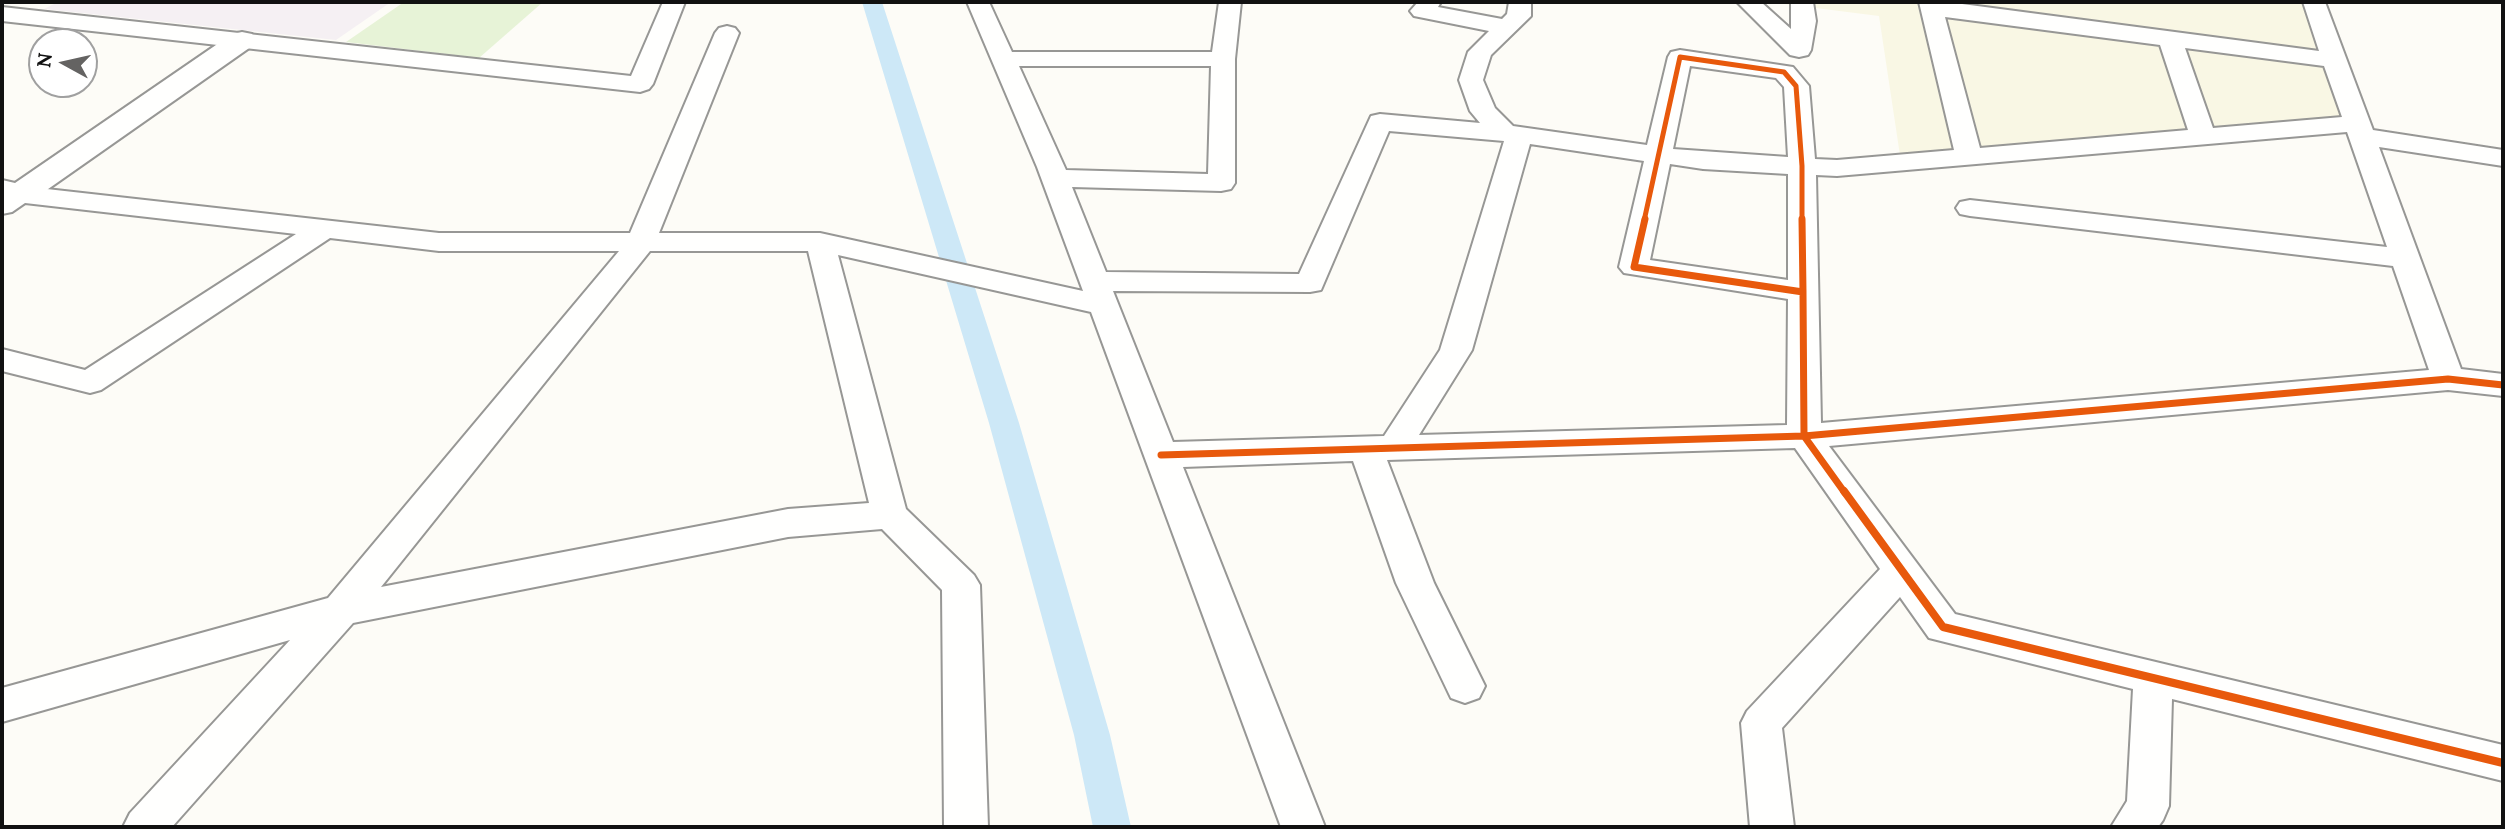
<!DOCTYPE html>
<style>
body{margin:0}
#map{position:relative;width:2505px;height:829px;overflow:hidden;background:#fdfcf7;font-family:Lora,serif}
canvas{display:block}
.frame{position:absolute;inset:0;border:4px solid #111;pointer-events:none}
.north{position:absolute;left:28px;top:28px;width:70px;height:70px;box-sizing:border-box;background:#fff;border:2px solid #a0a0a0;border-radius:50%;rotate:278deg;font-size:19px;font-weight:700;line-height:28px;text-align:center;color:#111}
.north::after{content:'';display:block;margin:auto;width:24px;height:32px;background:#646362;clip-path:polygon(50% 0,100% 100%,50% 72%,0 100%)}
</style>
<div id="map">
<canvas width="2505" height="829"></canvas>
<div class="frame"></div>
<div class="north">N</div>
</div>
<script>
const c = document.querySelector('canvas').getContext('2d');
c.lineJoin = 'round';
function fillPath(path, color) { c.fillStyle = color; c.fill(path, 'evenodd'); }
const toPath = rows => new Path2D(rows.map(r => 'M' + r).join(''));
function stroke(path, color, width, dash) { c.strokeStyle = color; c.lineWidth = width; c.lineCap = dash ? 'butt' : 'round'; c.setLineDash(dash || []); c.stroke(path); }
fillPath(toPath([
 [58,2,391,2,336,40,44,9]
]), '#f5f0f3');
fillPath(toPath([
 [1768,2,2302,2,2355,118,1901,162,1879,16]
]), '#f9f7e4');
fillPath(toPath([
 [404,2,543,2,479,58,346,42]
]), '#e7f3d7');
fillPath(toPath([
 [862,2,882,2,1019,423,1110,735,1131,827,1093,827,1074,735,989,423,862,2]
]), '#cde8f7');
const minor = toPath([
 [663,2,685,2,653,84,649,89,640,92,2,21,2,7,631,76,663,2],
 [967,2,989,2,1012,52,1212,52,1219,2,1241,2,1235,59,1235,183,1231,189,1221,191,1072,187,1106,272,1299,274,1371,116,1380,114,1480,123,1470,111,1459,80,1468,52,1489,31,1414,16,1410,11,1418,2,1441,2,1438,7,1502,19,1507,14,1509,2,1531,2,1531,16,1491,55,1483,80,1495,108,1513,126,1647,145,1668,57,1671,52,1680,50,1793,67,1809,86,1815,159,1837,160,1954,150,1919,2,1947,2,2319,51,2303,2,2325,2,2373,130,2503,150,2503,166,2379,147,2461,369,2503,374,2503,396,2448,390,1829,446,1955,614,2503,745,2503,781,2172,699,2169,806,2163,820,2158,827,2111,827,2127,801,2133,689,1929,638,1900,597,1782,728,1794,827,1750,827,1741,723,1747,711,1880,569,1795,448,1387,460,1434,583,1485,686,1479,698,1465,703,1451,698,1396,583,1353,461,1183,467,1325,827,1281,827,1091,312,838,255,906,509,974,575,980,585,988,827,944,827,942,590,882,529,788,537,353,623,172,827,123,827,130,813,290,640,2,722,2,688,328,598,619,251,439,251,330,238,101,390,90,393,2,371,2,349,85,370,296,234,25,203,12,212,2,214,2,194,20,186,439,233,630,233,715,33,719,28,727,26,735,28,739,33,659,233,820,233,1083,291,1037,167,967,2],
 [1945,17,2160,45,2188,130,1980,148,1945,17],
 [2185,48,2324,66,2342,117,2213,128,2185,48],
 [1019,66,1211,66,1208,174,1066,170,1019,66],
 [1690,66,1776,78,1784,87,1788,157,1673,149,1690,66],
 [1389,131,1504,141,1440,350,1384,436,1173,442,1113,291,1310,292,1321,290,1389,131],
 [2347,132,2387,247,1970,200,1960,202,1956,208,1960,214,1970,216,2393,266,2429,370,1821,423,1816,175,1837,176,2347,132],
 [1530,144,1644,161,1619,267,1624,273,1788,299,1787,425,1419,435,1472,350,1530,144],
 [1670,164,1703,169,1788,174,1788,280,1650,260,1670,164],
 [650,251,808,251,869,503,788,509,381,587,650,251],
 [1737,2,1761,2,1791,29,1791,2,1813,2,1816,21,1811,50,1808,55,1799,57,1790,55,1737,2]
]);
const tertiary = toPath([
 [242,32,252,34,256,40,252,46,31,201,20,204,2,200,2,180,15,183,232,34,242,32]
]);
stroke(minor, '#979795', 4);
stroke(tertiary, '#979795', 4);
fillPath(minor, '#fffffe');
fillPath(tertiary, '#fffffe');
stroke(toPath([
 [1644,221,1680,57,1784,72,1796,86,1802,166,1802,221]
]), '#e8590c', 5);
stroke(toPath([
 [1645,219,1634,267,1803,292],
 [1802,219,1803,292],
 [1803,292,1804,436,2448,379,2503,385],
 [1161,455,1804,436,1845,493]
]), '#e8590c', 7);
stroke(toPath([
 [1844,491,1943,627,2503,763]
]), '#e8590c', 8);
</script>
